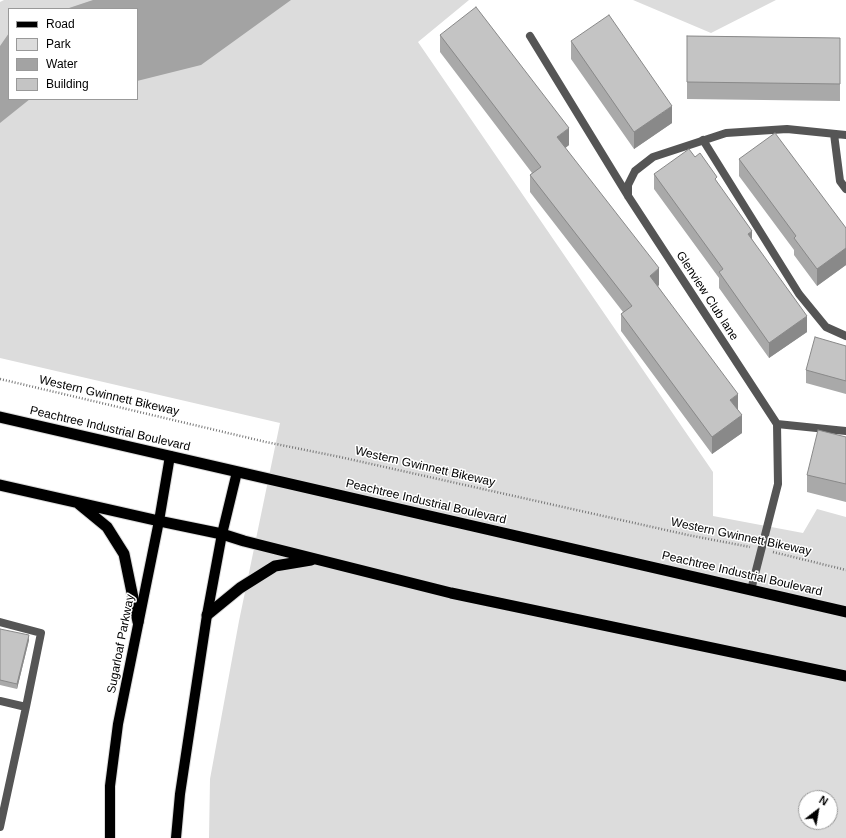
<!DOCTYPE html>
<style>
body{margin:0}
#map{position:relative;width:846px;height:838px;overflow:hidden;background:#fff;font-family:Arial,sans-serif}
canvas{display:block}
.legend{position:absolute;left:8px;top:8px;width:130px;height:92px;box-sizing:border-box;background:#fff;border:1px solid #999;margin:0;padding:5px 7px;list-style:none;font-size:12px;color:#000}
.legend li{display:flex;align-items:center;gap:8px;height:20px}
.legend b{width:20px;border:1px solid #999}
.north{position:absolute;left:798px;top:790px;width:40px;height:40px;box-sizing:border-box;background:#fff;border:1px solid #999;border-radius:50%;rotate:31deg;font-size:11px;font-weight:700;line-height:16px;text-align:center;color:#000}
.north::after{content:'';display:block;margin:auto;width:14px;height:18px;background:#000;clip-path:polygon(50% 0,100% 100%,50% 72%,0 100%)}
</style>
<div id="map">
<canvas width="846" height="838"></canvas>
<ul class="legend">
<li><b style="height:5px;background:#000"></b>Road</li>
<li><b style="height:11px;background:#dcdcdc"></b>Park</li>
<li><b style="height:11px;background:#a3a3a3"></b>Water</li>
<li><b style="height:11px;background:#c4c4c4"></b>Building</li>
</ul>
<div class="north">N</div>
</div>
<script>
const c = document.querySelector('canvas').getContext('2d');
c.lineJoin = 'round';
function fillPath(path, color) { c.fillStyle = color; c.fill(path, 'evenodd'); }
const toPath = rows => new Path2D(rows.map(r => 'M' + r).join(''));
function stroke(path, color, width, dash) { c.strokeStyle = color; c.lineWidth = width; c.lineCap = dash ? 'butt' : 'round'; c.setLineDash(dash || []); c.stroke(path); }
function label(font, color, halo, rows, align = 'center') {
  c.font = font + ' Arial,sans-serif'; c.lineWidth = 3; c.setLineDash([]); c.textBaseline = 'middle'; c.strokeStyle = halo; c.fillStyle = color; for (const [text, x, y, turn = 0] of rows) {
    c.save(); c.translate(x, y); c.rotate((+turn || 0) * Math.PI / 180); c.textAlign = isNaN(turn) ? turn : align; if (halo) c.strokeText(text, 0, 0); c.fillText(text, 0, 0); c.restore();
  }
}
fillPath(toPath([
 [4,0,469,0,418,42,713,472,713,516,803,533,817,509,846,517,846,838,209,838,210,779,239,621,280,423,0,358,0,2],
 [9,9,137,9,137,99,9,99],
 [806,798,830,798,830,822,806,822],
 [633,0,776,0,711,33]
]), '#dcdcdc');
fillPath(toPath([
 [93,0,291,0,201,65,137,81,137,9,66,9],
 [9,33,9,99,30,99,0,123,0,46]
]), '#a3a3a3');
const primary = toPath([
 [110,838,110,786,118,724,159,521,170,456],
 [176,838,180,794,207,615,222,534,237,472]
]);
const trunk = toPath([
 [0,417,846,612],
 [0,485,159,521,222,534,244,541,451,593,846,676],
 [79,504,107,527,124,554,138,622],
 [207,615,240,588,275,566,311,560]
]);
stroke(primary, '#dbdbdb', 12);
stroke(trunk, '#dbdbdb', 13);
stroke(toPath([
 [0,379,266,442,340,457,688,535,750,547],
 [773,552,846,570]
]), '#777', 2.5, [1, 2]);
stroke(toPath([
 [703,140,799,294,826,327,846,336],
 [0,622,41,633,26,707],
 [0,701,26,707,0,827]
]), '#555', 8);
stroke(toPath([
 [530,36,628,196,777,424,778,484,751,590],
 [834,134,840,181,846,189],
 [628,196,628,185,635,171,653,157,726,133,787,129,846,135],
 [777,424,846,431]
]), '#555', 8);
stroke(primary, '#000', 10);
stroke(trunk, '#000', 11);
fillPath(toPath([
 [440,35,569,145,565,148,659,285,658,286,738,410,742,433,712,454,621,331,621,314,623,312,530,192,530,175,532,173,440,52],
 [687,36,840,38,840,101,687,99],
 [571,41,672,123,634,149,571,59],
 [695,157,717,182,752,239,807,332,769,358,719,288,719,278,654,189,654,174],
 [739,159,846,228,846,265,817,286,794,255,794,250,739,176],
 [846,346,846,394,806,383,806,370],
 [846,437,846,502,807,492,807,475],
 [0,629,29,640,17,689,0,685]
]), '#a9a9a9');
fillPath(toPath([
 [672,106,672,123,634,149,634,132],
 [569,128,569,145,557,155,557,137],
 [752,231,752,246,748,234],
 [846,248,846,265,817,286,817,269],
 [659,268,659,285,650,293,650,276],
 [807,316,807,332,769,358,769,343],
 [738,394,738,411,730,400],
 [742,415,742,433,712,454,712,437],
 [29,635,29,640,17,689,17,684]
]), '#898989');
const building = toPath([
 [476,7,569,128,557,137,659,268,650,276,738,394,730,400,742,415,712,437,621,314,632,306,530,175,541,167,440,35,476,7],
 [609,15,672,106,634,132,571,41,609,15],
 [687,36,840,38,840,84,687,82,687,36],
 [775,133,846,228,846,248,817,269,794,238,796,236,739,159,775,133],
 [689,149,695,157,700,153,717,177,715,179,752,231,748,234,807,316,769,343,719,272,723,269,654,174,689,149],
 [815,337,846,346,846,381,806,370,815,337],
 [818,430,846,437,846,484,807,475,818,430],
 [0,629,29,635,17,684,0,680,0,629]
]);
fillPath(building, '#c4c4c4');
stroke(building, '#898989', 1);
label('12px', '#000', '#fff', [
 ["Glenview Club lane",707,296,57],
 ["Western Gwinnett Bikeway",109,396,13],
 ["Peachtree Industrial Boulevard",110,429,13],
 ["Western Gwinnett Bikeway",425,467,13],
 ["Peachtree Industrial Boulevard",426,502,13],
 ["Western Gwinnett Bikeway",741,537,12],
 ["Peachtree Industrial Boulevard",742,574,13],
 ["Sugarloaf Parkway",121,644,-79]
]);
</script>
